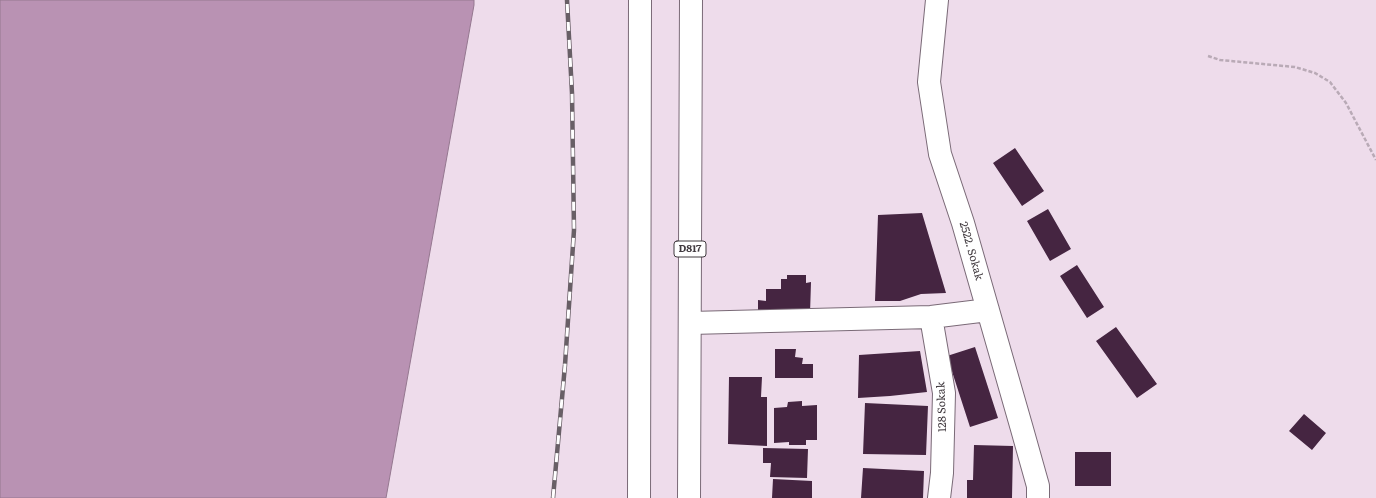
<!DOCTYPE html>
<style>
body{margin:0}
canvas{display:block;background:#eedceb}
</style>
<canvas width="1376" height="498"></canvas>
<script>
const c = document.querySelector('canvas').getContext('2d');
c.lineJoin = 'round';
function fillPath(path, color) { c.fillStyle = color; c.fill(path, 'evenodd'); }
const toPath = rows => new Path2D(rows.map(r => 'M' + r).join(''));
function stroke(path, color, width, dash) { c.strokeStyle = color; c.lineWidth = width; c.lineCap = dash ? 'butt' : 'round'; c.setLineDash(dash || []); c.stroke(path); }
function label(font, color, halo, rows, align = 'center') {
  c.font = font + ' Literata,serif'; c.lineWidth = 4; c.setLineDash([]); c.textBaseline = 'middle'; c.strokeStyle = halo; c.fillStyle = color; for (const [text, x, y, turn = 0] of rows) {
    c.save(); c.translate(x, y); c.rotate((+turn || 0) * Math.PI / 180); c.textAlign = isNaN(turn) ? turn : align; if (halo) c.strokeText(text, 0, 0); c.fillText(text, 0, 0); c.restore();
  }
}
const water = toPath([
 [0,0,474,0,474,5,386,498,0,498,0,0]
]);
fillPath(water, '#b992b3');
stroke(water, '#957890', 1);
fillPath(toPath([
 [1015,148,1044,191,1022,206,993,163],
 [1048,209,1071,249,1050,261,1027,221],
 [922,213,946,293,921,294,900,301,875,301,878,215],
 [1077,265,1104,307,1087,318,1060,276],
 [787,275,806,275,806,283,811,282,810,314,758,317,758,300,766,301,766,289,781,289,781,279,787,279],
 [1116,327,1157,384,1137,398,1096,341],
 [975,347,998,418,970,427,947,356],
 [775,349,796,349,795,357,803,358,802,364,813,364,813,378,775,378],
 [920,351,927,392,890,396,858,398,859,355],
 [729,377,762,377,761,397,767,397,767,446,728,444],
 [802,401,802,406,817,405,817,440,806,440,806,445,789,445,789,442,774,443,774,408,787,407,788,402],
 [865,403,928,406,926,455,863,454],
 [1304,414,1326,433,1312,450,1289,431],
 [974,445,1013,446,1012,498,967,498,967,480,973,480],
 [763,448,808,449,807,478,770,477,771,463,763,463],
 [1075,452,1111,452,1111,486,1075,486],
 [863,468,924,471,923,498,861,498],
 [773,479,812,481,812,498,772,498]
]), '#452541');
const minor = toPath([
 [937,0,929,82,940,154,963,223,1022,429,1038,486,1038,498],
 [931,317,944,393,942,473,939,498],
 [690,323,931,317,988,310]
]);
const highway = toPath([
 [639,498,640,0],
 [689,498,691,0]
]);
stroke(minor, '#7a6a77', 24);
stroke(highway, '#7a6a77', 24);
stroke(toPath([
 [1208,56,1220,60,1295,67,1315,73,1330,82,1346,103,1376,160]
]), '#b9aab6', 2.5, [4, 2]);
stroke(minor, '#fff', 22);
stroke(highway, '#fff', 22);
const rail = toPath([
 [553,498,565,365,574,230,572,93,567,0]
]);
stroke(rail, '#685f66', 4.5);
stroke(rail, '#fff', 3, [9]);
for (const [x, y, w] of [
 [690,249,32]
]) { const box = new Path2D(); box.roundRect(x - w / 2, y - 8, w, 16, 3); c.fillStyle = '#fff'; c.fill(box); stroke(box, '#413a3f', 1); }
label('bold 10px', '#413a3f', null, [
 ["D817",690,249]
]);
label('11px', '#413a3f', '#fff', [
 ["2522. Sokak",971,251,74],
 ["128 Sokak",942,407,-92]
]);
</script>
